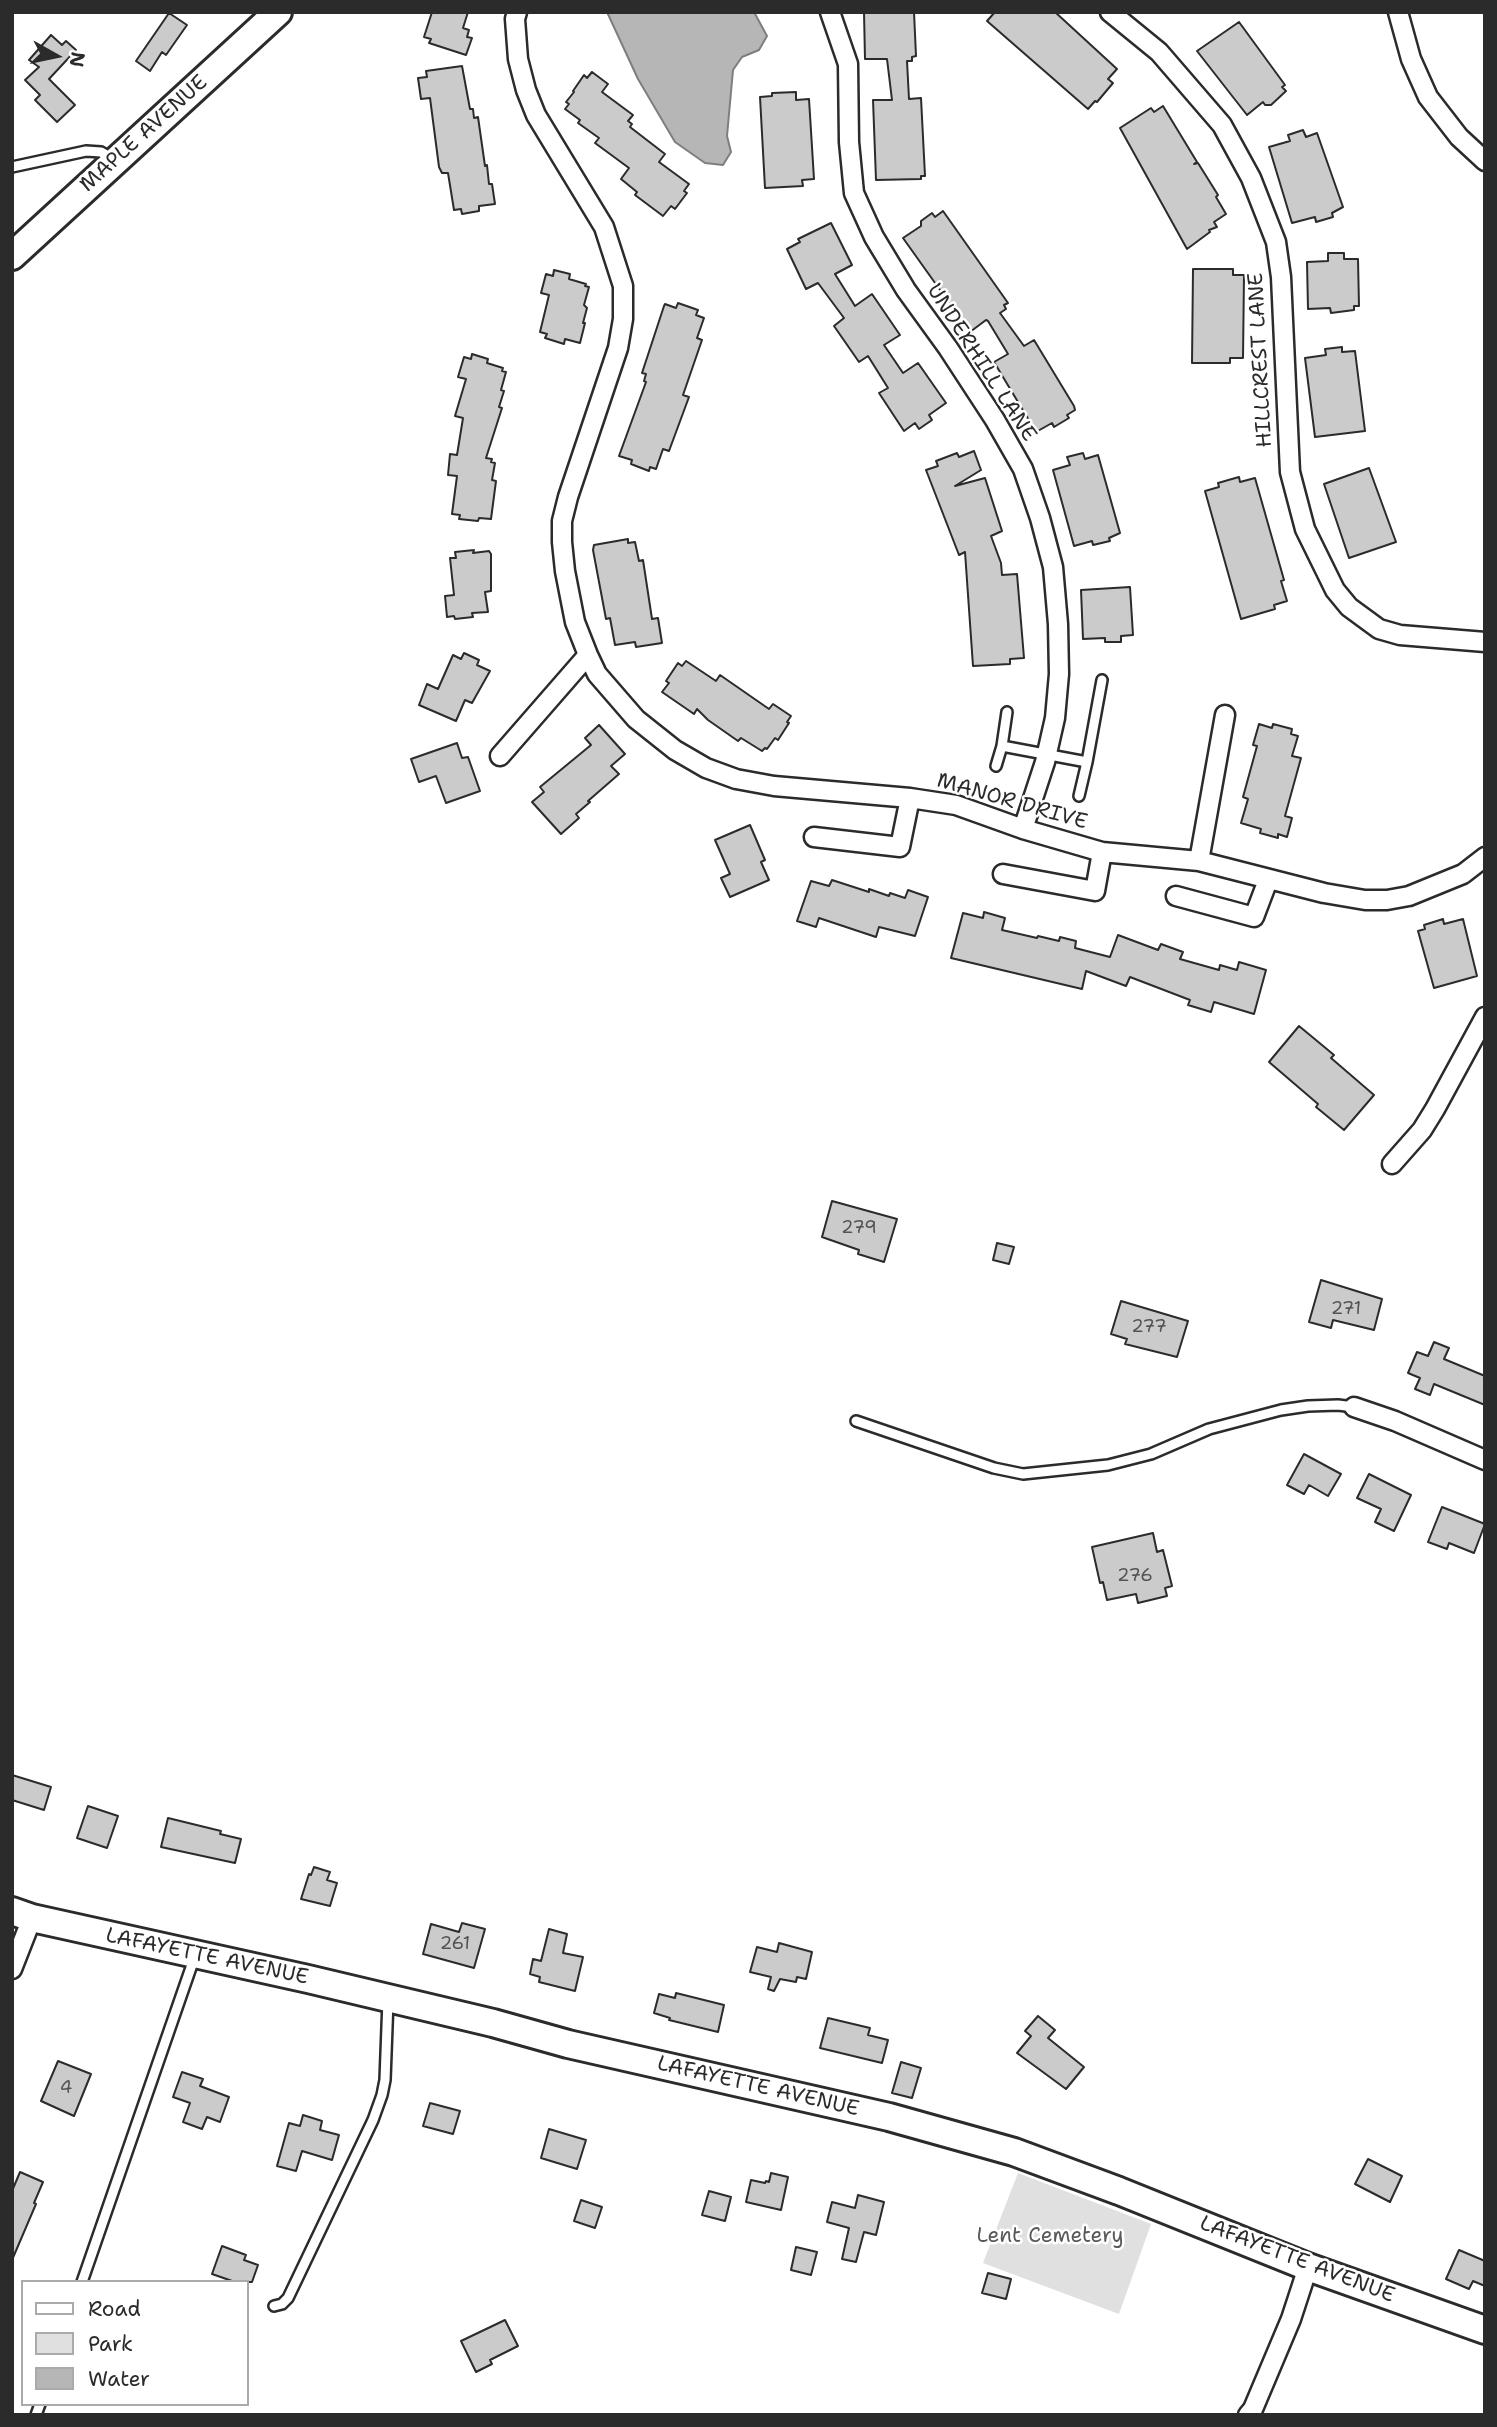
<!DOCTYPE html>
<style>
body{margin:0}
#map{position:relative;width:1497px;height:2427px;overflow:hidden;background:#fff;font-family:"Shantell Sans",sans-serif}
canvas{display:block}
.frame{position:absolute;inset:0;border:14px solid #2b2b2b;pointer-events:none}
.legend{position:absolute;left:21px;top:2280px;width:228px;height:126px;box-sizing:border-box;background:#fff;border:2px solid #aaa;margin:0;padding:9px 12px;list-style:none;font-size:21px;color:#2b2b2b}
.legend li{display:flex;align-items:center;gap:14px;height:35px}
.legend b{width:35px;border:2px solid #aaa}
.north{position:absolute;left:21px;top:21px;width:70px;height:70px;-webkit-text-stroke:5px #fff;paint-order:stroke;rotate:99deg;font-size:19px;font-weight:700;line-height:28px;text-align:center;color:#2b2b2b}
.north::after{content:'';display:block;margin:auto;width:24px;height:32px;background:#2b2b2b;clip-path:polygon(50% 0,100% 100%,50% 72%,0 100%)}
</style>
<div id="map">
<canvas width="1497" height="2427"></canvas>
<div class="frame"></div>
<ul class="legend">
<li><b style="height:9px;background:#fff"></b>Road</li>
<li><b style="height:19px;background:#e0e0e0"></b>Park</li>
<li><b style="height:19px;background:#b6b6b6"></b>Water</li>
</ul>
<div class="north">N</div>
</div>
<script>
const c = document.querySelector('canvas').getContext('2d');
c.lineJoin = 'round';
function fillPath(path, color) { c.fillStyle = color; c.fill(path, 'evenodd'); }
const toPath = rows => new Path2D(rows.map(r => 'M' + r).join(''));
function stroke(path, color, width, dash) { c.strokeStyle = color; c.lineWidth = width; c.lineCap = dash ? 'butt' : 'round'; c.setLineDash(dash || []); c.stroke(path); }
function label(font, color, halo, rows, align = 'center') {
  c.font = font + ' "Shantell Sans",sans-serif'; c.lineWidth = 5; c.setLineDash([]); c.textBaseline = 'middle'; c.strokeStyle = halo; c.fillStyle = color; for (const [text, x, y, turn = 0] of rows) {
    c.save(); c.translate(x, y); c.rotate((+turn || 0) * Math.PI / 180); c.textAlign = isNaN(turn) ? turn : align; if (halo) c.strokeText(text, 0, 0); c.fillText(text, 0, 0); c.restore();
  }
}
fillPath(toPath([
 [1018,2173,1151,2224,1119,2314,983,2263]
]), '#e0e0e0');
const water = toPath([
 [607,12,754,12,767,36,759,50,742,57,733,70,727,136,731,152,723,165,705,163,675,142,638,79,607,12]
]);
fillPath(water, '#b6b6b6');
stroke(water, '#7e7e7e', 2);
const building = toPath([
 [432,12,468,12,463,28,469,30,467,37,472,38,466,55,429,43,431,39,424,37,432,12],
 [864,12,914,12,916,56,912,57,912,61,907,61,909,99,921,98,925,176,921,176,921,179,876,180,873,100,892,100,887,59,865,59,864,12],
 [995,12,1055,12,1117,69,1108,79,1113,83,1097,102,1095,101,1088,109,987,21,995,12],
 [169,13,187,25,166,55,162,52,150,71,136,61,169,13],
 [1239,22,1285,85,1282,87,1286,91,1271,105,1265,105,1263,102,1247,115,1197,51,1239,22],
 [51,35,62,45,66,41,76,50,49,79,75,105,57,122,35,100,40,95,25,80,39,67,29,60,51,35],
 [462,66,470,109,473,109,474,118,478,117,485,166,487,165,489,184,492,184,495,204,479,206,479,211,462,214,461,209,454,210,448,173,442,173,439,167,430,98,421,99,418,78,427,77,426,71,462,66],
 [592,72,608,84,602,92,633,115,628,121,632,124,630,127,665,154,659,162,689,184,684,191,687,193,675,209,671,206,663,216,635,195,637,192,621,179,629,168,595,143,599,138,578,123,580,120,565,109,569,104,566,102,574,92,573,91,584,75,587,78,592,72],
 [796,92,796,100,809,99,814,179,802,180,803,186,765,188,760,97,772,96,772,93,796,92],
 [1163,106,1197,162,1194,164,1198,163,1218,195,1216,197,1226,214,1214,222,1217,227,1209,230,1210,232,1187,249,1120,128,1151,108,1154,112,1163,106],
 [1303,130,1306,137,1317,133,1343,207,1332,213,1333,217,1316,222,1315,217,1292,223,1269,147,1290,141,1288,135,1303,130],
 [943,211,1008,303,1004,305,1006,309,1000,313,1024,346,1034,340,1074,406,1075,410,1067,415,1069,418,1054,427,1052,423,1036,432,994,362,1008,354,988,321,986,320,970,332,903,238,921,226,921,221,932,213,935,217,943,211],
 [831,223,852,265,835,274,855,306,872,294,900,335,884,345,903,373,918,363,946,403,929,415,932,420,919,429,915,423,904,431,879,393,888,388,868,356,859,362,834,326,844,318,818,283,806,289,787,249,800,242,798,239,831,223],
 [1328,253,1344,253,1344,259,1358,259,1359,306,1354,306,1354,310,1331,313,1330,308,1308,309,1307,262,1328,261,1328,253],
 [1193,269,1233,269,1233,275,1244,275,1243,358,1230,358,1230,363,1192,363,1193,269],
 [554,270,570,274,569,279,586,284,585,286,589,287,584,305,587,308,583,323,585,323,580,343,565,339,564,344,545,338,547,334,540,332,549,295,541,293,546,274,553,276,554,270],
 [678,303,698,310,696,315,704,318,697,338,702,340,683,395,689,397,669,451,663,449,656,469,650,467,649,471,631,464,632,460,619,456,646,382,644,381,646,374,642,373,664,306,665,304,676,308,678,303],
 [1342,347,1342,352,1355,351,1365,431,1315,437,1305,358,1326,355,1325,349,1342,347],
 [472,354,488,359,487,363,503,368,502,371,506,372,501,390,504,391,499,407,502,408,486,458,492,459,491,462,495,463,492,480,496,481,491,519,479,518,478,521,459,519,460,515,452,514,457,476,448,475,450,454,457,455,463,418,455,416,466,379,458,377,464,357,471,359,472,354],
 [974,451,981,470,955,486,985,478,1002,531,991,536,1001,563,1002,575,1017,574,1024,658,1010,659,1010,664,973,666,965,552,959,555,926,470,938,466,936,461,957,453,959,457,974,451],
 [1083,453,1085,459,1098,455,1120,533,1109,538,1110,541,1093,545,1092,541,1074,546,1053,470,1070,465,1067,457,1083,453],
 [1369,468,1396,542,1349,558,1324,484,1369,468],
 [1239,477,1240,482,1255,478,1284,580,1281,581,1287,601,1274,605,1275,609,1241,619,1205,491,1219,487,1218,483,1239,477],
 [628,539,628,543,635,542,639,561,643,560,652,619,658,618,662,643,636,647,635,642,615,645,610,618,606,619,593,550,594,545,628,539],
 [474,550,473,553,489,551,491,554,491,591,485,592,488,612,472,613,473,617,455,619,454,616,447,617,445,596,454,595,450,558,456,558,455,552,474,550],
 [1130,587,1133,635,1121,636,1121,642,1105,642,1105,638,1083,639,1081,590,1130,587],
 [464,653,479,660,477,665,490,671,472,703,465,700,456,721,419,705,427,684,438,689,453,655,461,659,464,653],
 [686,661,716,681,720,675,769,709,773,704,791,716,787,722,789,723,778,740,775,738,767,749,765,748,762,751,741,738,738,741,708,720,697,709,694,714,662,692,669,683,666,681,678,663,682,666,686,661],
 [1259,724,1272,728,1273,724,1292,729,1291,734,1298,736,1292,756,1301,758,1285,816,1292,818,1287,837,1278,834,1278,838,1260,833,1261,829,1241,823,1248,799,1243,797,1257,746,1253,745,1259,724],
 [599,725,625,754,611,766,619,774,588,801,590,802,576,814,579,818,561,834,532,802,544,792,540,787,591,745,585,738,599,725],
 [457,743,462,758,468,757,480,791,446,803,436,776,419,782,411,759,457,743],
 [750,825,765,860,761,862,769,880,730,897,721,878,730,874,715,840,750,825],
 [832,880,869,892,869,889,889,896,890,893,905,898,908,890,928,897,915,936,879,927,876,937,819,918,816,927,797,921,811,881,829,886,832,880],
 [984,912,1005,918,1002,930,1037,938,1038,936,1059,941,1060,937,1076,941,1075,948,1110,957,1118,935,1158,950,1161,944,1183,952,1180,959,1219,970,1220,965,1237,970,1239,962,1266,970,1254,1014,1214,1002,1211,1012,1188,1005,1190,1000,1130,977,1126,986,1086,971,1082,989,951,958,963,913,983,918,984,912],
 [1443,919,1444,924,1463,919,1477,976,1434,988,1418,931,1425,929,1424,925,1443,919],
 [1299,1026,1334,1055,1331,1058,1374,1095,1344,1130,1316,1107,1318,1104,1269,1062,1299,1026],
 [832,1201,897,1219,884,1262,858,1254,859,1250,822,1237,832,1201],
 [997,1243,1014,1247,1009,1264,993,1260,997,1243],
 [1321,1280,1382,1299,1374,1330,1333,1320,1331,1328,1309,1322,1321,1280],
 [1121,1301,1188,1321,1177,1357,1125,1344,1127,1339,1111,1334,1121,1301],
 [1434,1342,1449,1348,1444,1359,1485,1376,1485,1405,1434,1384,1430,1395,1415,1389,1420,1378,1408,1373,1417,1352,1428,1356,1434,1342],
 [1304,1454,1341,1474,1328,1496,1309,1485,1304,1494,1287,1485,1304,1454],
 [1369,1474,1411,1495,1394,1531,1375,1522,1381,1509,1357,1498,1369,1474],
 [1442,1507,1485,1524,1474,1553,1449,1543,1447,1549,1428,1542,1442,1507],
 [1153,1533,1157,1552,1163,1550,1172,1586,1165,1588,1167,1596,1138,1603,1136,1594,1107,1600,1103,1582,1100,1583,1092,1547,1153,1533],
 [12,1775,51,1787,44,1810,12,1800,12,1775],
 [88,1806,118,1816,107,1848,77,1838,88,1806],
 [168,1818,221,1831,220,1834,241,1839,235,1863,161,1847,168,1818],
 [314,1867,330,1872,327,1880,337,1883,330,1906,301,1899,309,1874,311,1875,314,1867],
 [462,1923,485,1929,474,1968,423,1954,431,1924,459,1932,462,1923],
 [549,1929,567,1934,563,1953,583,1957,575,1991,539,1982,540,1977,530,1974,533,1959,541,1961,549,1929],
 [779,1943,812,1952,806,1979,797,1977,796,1982,780,1979,774,1991,768,1989,771,1977,750,1972,757,1947,777,1952,779,1943],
 [676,1993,724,2005,718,2032,669,2020,670,2018,654,2013,659,1994,675,1998,676,1993],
 [1038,2016,1055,2030,1048,2038,1084,2067,1066,2089,1017,2053,1031,2036,1025,2031,1038,2016],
 [828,2018,870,2028,868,2035,888,2040,882,2063,820,2048,828,2018],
 [58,2061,91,2074,74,2116,41,2101,58,2061],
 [901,2062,921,2068,912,2098,892,2093,901,2062],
 [182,2072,203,2079,200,2086,229,2097,220,2122,207,2117,202,2129,183,2122,190,2103,173,2097,182,2072],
 [430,2103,460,2111,453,2134,423,2126,430,2103],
 [303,2115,322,2121,320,2130,339,2135,332,2160,302,2151,296,2171,277,2166,289,2123,300,2126,303,2115],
 [549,2129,586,2140,577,2169,541,2158,549,2129],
 [1368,2159,1402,2176,1390,2202,1355,2184,1368,2159],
 [20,2172,43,2182,34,2203,36,2204,12,2260,12,2191,20,2172],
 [771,2173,788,2177,781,2210,746,2202,751,2180,765,2183,766,2181,769,2182,771,2173],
 [709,2191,731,2197,725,2221,702,2215,709,2191],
 [858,2195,884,2202,876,2235,864,2232,856,2262,842,2259,849,2228,827,2222,832,2202,855,2208,858,2195],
 [581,2200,602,2207,595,2228,574,2221,581,2200],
 [222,2246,246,2255,244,2260,258,2265,252,2282,235,2282,212,2274,222,2246],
 [796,2247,817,2252,811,2275,791,2270,796,2247],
 [1459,2250,1485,2261,1485,2286,1473,2281,1469,2289,1446,2279,1459,2250],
 [988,2273,1011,2279,1006,2299,982,2293,988,2273],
 [505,2320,518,2346,490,2360,492,2364,476,2372,461,2341,505,2320]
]);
fillPath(building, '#cbcbcb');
stroke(building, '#2b2b2b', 2);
const lane = toPath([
 [12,167,86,151,101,152,113,159],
 [1007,712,1002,746,1087,762],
 [996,766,1002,746],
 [1079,796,1087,762,1102,680],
 [856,1421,994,1468,1023,1474,1108,1465,1151,1454,1209,1429,1281,1410,1308,1406,1338,1405,1354,1407],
 [82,2282,195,1956],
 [274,2306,282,2304,288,2298,373,2120,382,2095,385,2080,388,2000],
 [36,2415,40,2404]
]);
const street = toPath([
 [517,12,515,19,518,59,526,90,536,115,604,227,623,286,623,319,618,348,568,497,562,521,562,542,565,571,575,622,588,655,597,674,636,719,675,750,706,768,736,779,774,786,910,798,956,805,1023,829,1102,852,1199,861,1324,893,1365,900,1387,900,1409,896,1463,874,1485,857],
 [830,12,848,64,849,142,854,193,874,237,906,290,948,348,995,420,1023,469,1040,518,1053,567,1058,624,1059,674,1055,718,1045,762,1023,829],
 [1110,12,1159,52,1222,125,1251,178,1276,242,1281,277,1290,472,1305,529,1335,590,1349,607,1379,629,1400,635,1485,642],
 [1398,12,1411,59,1428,97,1459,137,1485,161],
 [500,756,588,655],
 [814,837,900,847,910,798],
 [1199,861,1225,715],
 [1003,874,1095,891,1102,852],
 [1176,896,1254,917,1268,880],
 [1392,1164,1422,1130,1435,1109,1485,1017],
 [1354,1407,1395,1421,1485,1460],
 [12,1969,32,1918],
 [1248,2415,1253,2409,1291,2319,1308,2267]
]);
const secondary = toPath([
 [12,256,278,12],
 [12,1911,32,1918,308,1979,493,2023,568,2044,889,2117,1014,2152,1119,2191,1308,2267,1485,2330]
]);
stroke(lane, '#2b2b2b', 14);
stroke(street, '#2b2b2b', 23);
stroke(secondary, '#2b2b2b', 32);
stroke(lane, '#fff', 9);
stroke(street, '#fff', 18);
stroke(secondary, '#fff', 26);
label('18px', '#535353', null, [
 ["279",859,1228],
 ["271",1346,1309],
 ["277",1149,1327],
 ["276",1135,1576],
 ["261",455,1944],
 ["4",66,2088]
]);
label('21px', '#2b2b2b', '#fff', [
 ["MAPLE AVENUE",144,134,-42],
 ["HILLCREST LANE",1261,360,-93],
 ["UNDERHILL LANE",981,363,57],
 ["MANOR DRIVE",1012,802,16],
 ["LAFAYETTE AVENUE",207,1957,12],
 ["LAFAYETTE AVENUE",758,2087,13],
 ["LAFAYETTE AVENUE",1297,2260,21]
]);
label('21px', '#585858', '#fff', [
 ["Lent Cemetery",1050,2237]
]);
</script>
